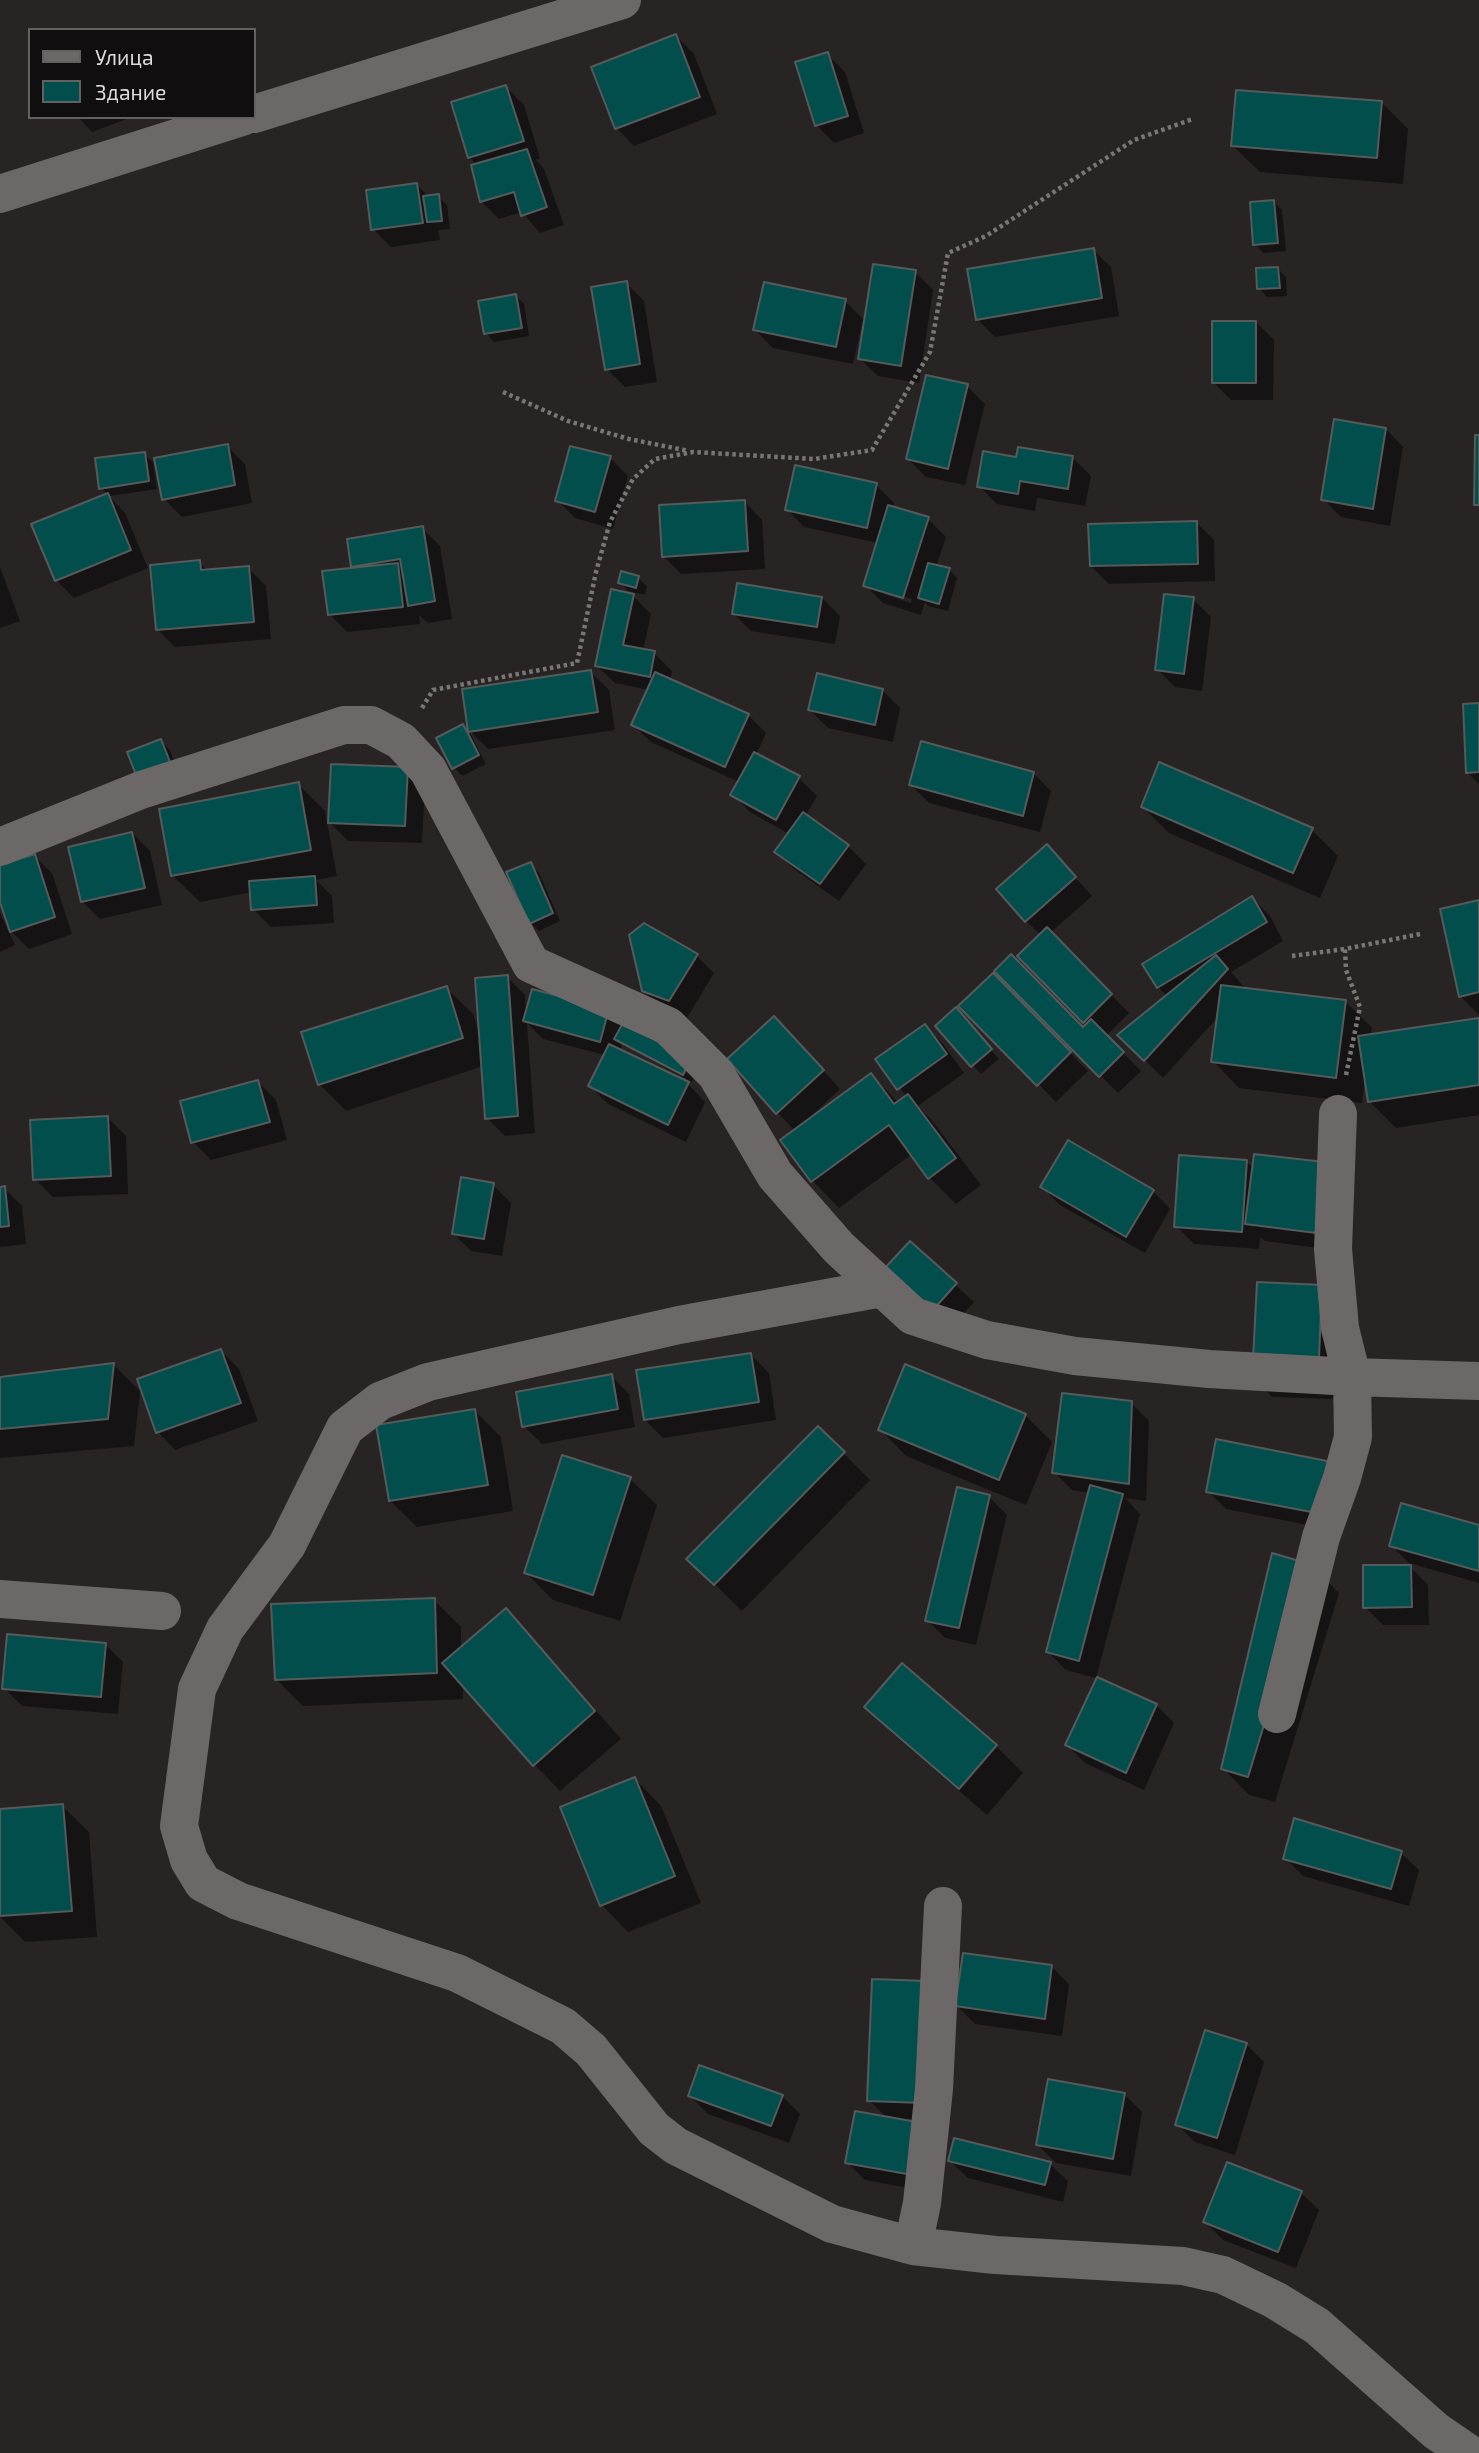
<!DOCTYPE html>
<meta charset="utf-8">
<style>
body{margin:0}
#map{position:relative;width:1479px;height:2453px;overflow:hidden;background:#282424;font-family:"Exo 2",sans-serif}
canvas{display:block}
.legend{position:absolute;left:28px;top:28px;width:228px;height:91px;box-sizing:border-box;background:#100e0e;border:2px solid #626060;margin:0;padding:9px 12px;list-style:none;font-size:21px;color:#dedbdb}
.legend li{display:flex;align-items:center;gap:14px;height:35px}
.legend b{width:35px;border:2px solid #626060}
</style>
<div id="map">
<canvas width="1479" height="2453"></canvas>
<ul class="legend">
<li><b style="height:9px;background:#6d6868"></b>Улица</li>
<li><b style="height:19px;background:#014e4d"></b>Здание</li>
</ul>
</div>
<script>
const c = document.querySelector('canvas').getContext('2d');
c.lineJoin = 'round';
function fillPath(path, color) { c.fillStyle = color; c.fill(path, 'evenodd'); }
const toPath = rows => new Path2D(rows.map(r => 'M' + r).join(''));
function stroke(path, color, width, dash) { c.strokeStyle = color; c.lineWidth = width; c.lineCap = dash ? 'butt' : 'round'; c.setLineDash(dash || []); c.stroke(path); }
fillPath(toPath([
 [676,36,694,54,717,114,634,146,617,128],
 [827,54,845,72,864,133,834,143,816,125],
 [506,87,524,105,540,158,536,160,544,169,564,225,540,233,522,212,499,219,481,201,477,165,469,157],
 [1381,102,1408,129,1403,184,1260,172,1233,146],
 [78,117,132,117,92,132],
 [417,185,429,197,438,196,447,205,450,229,438,230,440,240,391,247,373,229],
 [1274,202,1282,210,1286,251,1263,253,1255,244],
 [1093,250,1111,267,1119,316,995,337,977,319],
 [1278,269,1286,277,1287,296,1267,297,1259,288],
 [915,272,933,290,919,383,878,376,860,359],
 [626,283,644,301,657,382,625,387,607,369],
 [516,296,524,304,529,336,494,342,486,333],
 [845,301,863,319,853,364,773,348,755,330],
 [1256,322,1274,340,1273,400,1231,400,1213,382],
 [967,386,985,404,965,485,926,477,908,459],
 [1386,429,1403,447,1390,526,1341,517,1323,499],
 [227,446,245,464,252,503,182,517,164,499],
 [144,454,153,462,157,489,109,496,125,513,148,568,74,598,56,580,108,495,101,488],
 [610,458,628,476,613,529,575,518,557,500],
 [1073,458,1091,476,1085,506,1037,498,1035,511,997,504,979,486,1018,459],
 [876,485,894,503,892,508,928,519,946,537,936,567,949,570,957,578,948,611,928,606,925,602,921,615,883,603,865,585,878,543,804,527,787,509],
 [884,591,912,599,911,603,884,594],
 [745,502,762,520,765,569,681,574,663,556],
 [1196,522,1214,540,1215,581,1109,584,1091,566],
 [422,528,440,546,452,619,428,623,419,615,420,624,347,632,329,614,356,569,353,566],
 [199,562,209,572,248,568,266,586,271,639,175,647,157,629],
 [0,567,20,621,0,628],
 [638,578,647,586,645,595,628,591,620,582],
 [633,596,651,614,643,651,654,653,672,671,670,680,748,715,766,733,756,755,799,778,817,796,805,816,848,846,866,864,839,901,794,869,776,851,789,834,750,812,732,794,739,782,651,742,633,725,649,690,615,683,597,666],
 [822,598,840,616,835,644,751,631,733,613],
 [1193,599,1211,617,1202,691,1175,687,1157,669],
 [591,672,609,690,615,730,488,749,470,731],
 [882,690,900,708,893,742,828,728,810,710],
 [1479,705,1479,784,1467,772],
 [462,727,471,735,486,764,462,776,454,767],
 [161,741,170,750,179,776,139,779],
 [407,768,425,786,422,843,348,841,330,823],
 [1034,774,1051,791,1040,832,929,803,911,785],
 [298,784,325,811,337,876,316,880,332,896,334,923,271,927,253,909,252,892,200,902,173,876],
 [1143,807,1312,830,1338,856,1320,898,1169,833],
 [132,833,150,851,162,905,100,919,82,901],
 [34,856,52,873,72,934,29,949,11,931,0,896,0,866],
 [530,864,539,873,560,921,539,931,531,923],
 [1064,865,1092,896,1050,933,1129,1013,1106,1036,1141,1071,1118,1093,996,971,1083,1029,1088,1024,1020,956,1041,935,1026,921],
 [1252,898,1270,916,1283,941,1231,972,1245,988,1243,989,1345,1001,1372,1028,1370,1036,1479,1019,1479,1115,1396,1128,1369,1101,1365,1080,1362,1103,1239,1088,1213,1061,1218,1017,1163,1078,1120,1035,1168,997,1158,987],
 [1479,902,1479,1014,1478,1014,1460,996],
 [0,913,15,945,0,952],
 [697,956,714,973,687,1018,662,1009,643,990],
 [993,975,1088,1071,1056,1102,961,1006],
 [507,977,525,995,526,1014,608,1011,699,1069,692,1082,622,1044,620,1051,688,1084,705,1102,686,1142,608,1104,590,1086,605,1055,543,1039,527,1023,535,1133,505,1136,487,1118,483,1066,346,1111,319,1084,446,988,473,1014,480,1036],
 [964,1018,999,1059,981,1074,937,1026],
 [925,1026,943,1044,964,1073,918,1106,934,1123,981,1185,956,1204,929,1177,912,1154,839,1208,813,1181,782,1140,795,1131,777,1112,792,1036,840,1089,808,1119,809,1121,871,1075,899,1103,907,1097,878,1060],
 [258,1082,276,1100,287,1140,211,1160,193,1142],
 [108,1118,126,1136,128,1194,53,1197,35,1179],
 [1247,1162,1254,1169,1341,1251,1265,1241,1260,1237,1259,1249,1194,1244,1176,1226],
 [493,1185,511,1203,502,1256,471,1251,453,1233],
 [1042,1187,1153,1191,1170,1209,1145,1253,1060,1205],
 [4,1188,22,1206,26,1244,0,1247,0,1189],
 [910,1244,974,1302,951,1328,905,1286],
 [1321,1287,1335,1399,1272,1397,1254,1379],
 [221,1351,239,1369,258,1421,175,1450,158,1432],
 [751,1355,769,1373,776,1420,663,1438,645,1420],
 [113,1364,140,1391,134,1446,0,1458,0,1379],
 [611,1376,629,1394,635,1427,542,1444,524,1426],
 [1131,1403,1149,1421,1146,1501,1125,1498,1140,1514,1096,1678,1066,1670,1048,1652,1090,1493,1072,1490,1054,1472],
 [475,1411,501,1437,513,1511,417,1527,390,1501],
 [1025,1415,1052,1442,1026,1505,906,1456,880,1429],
 [818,1428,870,1480,742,1611,689,1559],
 [1331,1463,1339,1531,1226,1509,1208,1491],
 [630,1479,657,1505,620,1621,553,1600,526,1573],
 [989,1497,1007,1515,976,1645,945,1638,927,1620],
 [1479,1527,1479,1583,1409,1563,1391,1545],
 [1312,1566,1339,1593,1275,1802,1249,1795,1223,1768],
 [1410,1567,1428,1585,1429,1625,1383,1625,1365,1607],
 [434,1600,461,1627,461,1649,506,1610,532,1637,621,1739,560,1791,534,1764,463,1683,463,1699,303,1706,276,1679],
 [105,1644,123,1662,118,1714,22,1706,4,1688],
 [902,1665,996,1746,1023,1773,987,1815,893,1734,866,1707],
 [1156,1705,1174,1723,1144,1790,1085,1763,1067,1745],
 [635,1779,661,1806,701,1903,628,1932,602,1905],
 [62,1806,89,1832,97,1937,25,1942,0,1917,0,1811],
 [1401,1853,1419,1870,1409,1906,1303,1876,1285,1858],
 [1051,1966,1069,1984,1062,2036,975,2024,957,2006],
 [874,1980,940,2120,903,2119,925,2191,865,2180,847,2162,887,2118,869,2100],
 [1246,2044,1264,2062,1235,2155,1195,2142,1177,2124],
 [1124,2094,1142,2112,1131,2176,1056,2163,1038,2145],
 [690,2096,782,2096,800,2114,789,2143,708,2114],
 [950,2161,1050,2164,1068,2181,1063,2202,968,2178],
 [1301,2193,1319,2210,1296,2268,1223,2240,1205,2222]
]), '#0007');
const building = toPath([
 [676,34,700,97,615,129,591,67,676,34],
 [828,52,848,116,815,126,795,62,828,52],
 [506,85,524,141,468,158,451,102,506,85],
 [1236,90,1382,101,1377,158,1231,146,1236,90],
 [527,149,547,207,521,216,514,192,480,202,471,165,527,149],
 [417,183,423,223,371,230,366,190,417,183],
 [439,194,442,221,427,222,423,196,439,194],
 [1274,200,1278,243,1253,245,1250,202,1274,200],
 [1094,248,1102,298,976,320,967,269,1094,248],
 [873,264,916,270,901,366,858,359,873,264],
 [1278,267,1280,288,1257,289,1256,268,1278,267],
 [627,281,640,364,605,370,591,287,627,281],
 [764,282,846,299,836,347,753,330,764,282],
 [516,294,522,328,484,334,478,301,516,294],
 [1212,321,1256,321,1256,383,1212,383,1212,321],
 [926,375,968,384,948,469,906,459,926,375],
 [1334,419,1386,428,1373,509,1321,500,1334,419],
 [1475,435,1479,435,1479,505,1474,505,1475,435],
 [228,444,235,485,162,500,154,458,228,444],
 [570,446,611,456,595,512,555,501,570,446],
 [1018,447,1073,456,1068,489,1020,481,1018,494,977,487,983,451,1016,457,1018,447],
 [145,452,149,481,99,489,95,458,145,452],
 [795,465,877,483,867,528,785,510,795,465],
 [108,493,131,550,55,581,31,524,108,493],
 [745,500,748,551,662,557,659,505,745,500],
 [888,505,929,517,903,598,863,586,888,505],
 [1197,521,1198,564,1090,566,1088,524,1197,521],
 [423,526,435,601,408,606,400,559,351,567,347,539,423,526],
 [200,560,201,570,249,566,254,622,156,630,150,565,200,560],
 [398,563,403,607,328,615,322,571,398,563],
 [928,563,950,568,939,604,918,598,928,563],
 [621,571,639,576,636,588,618,583,621,571],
 [737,583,822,597,817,627,732,614,737,583],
 [611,589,634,594,623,645,655,651,650,677,595,666,611,589],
 [1164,594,1194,597,1184,674,1155,670,1164,594],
 [591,670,598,712,468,732,462,689,591,670],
 [655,672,749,714,725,767,631,725,655,672],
 [817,673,883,689,875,725,808,710,817,673],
 [1479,703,1479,772,1466,773,1463,704,1479,703],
 [463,724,479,755,452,769,436,738,463,724],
 [161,739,172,767,138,780,127,752,161,739],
 [921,741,1034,772,1023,816,909,785,921,741],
 [754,752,800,776,776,820,730,795,754,752],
 [1159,762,1313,828,1293,873,1141,807,1159,762],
 [331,764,408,767,405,826,328,823,331,764],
 [299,782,311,850,171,876,159,809,299,782],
 [803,812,849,845,820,884,774,852,803,812],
 [132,832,145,888,81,902,68,847,132,832],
 [1047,844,1076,877,1025,922,996,889,1047,844],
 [35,854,55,917,10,932,0,902,0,865,35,854],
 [531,862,553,913,529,924,506,872,531,862],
 [315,876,317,905,251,910,249,881,315,876],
 [1252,896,1267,922,1157,988,1142,964,1252,896],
 [1479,900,1479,992,1459,997,1440,909,1479,900],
 [644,923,698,954,669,1001,642,991,629,935,644,923],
 [1047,927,1112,994,1083,1023,1017,956,1047,927],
 [1011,954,1083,1027,1091,1019,1124,1052,1099,1077,994,971,1011,954],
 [1216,955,1228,969,1144,1061,1117,1035,1216,955],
 [993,973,1071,1052,1037,1086,958,1006,993,973],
 [508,975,518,1116,485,1119,475,978,508,975],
 [1221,985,1346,1000,1336,1078,1211,1062,1221,985],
 [447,986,463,1038,318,1085,301,1032,447,986],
 [532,989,609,1009,600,1042,523,1021,532,989],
 [956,1007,992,1049,971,1067,935,1026,956,1007],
 [774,1016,824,1070,776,1114,727,1059,774,1016],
 [1479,1018,1479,1085,1368,1102,1358,1036,1479,1018],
 [623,1023,691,1059,683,1075,614,1039,623,1023],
 [925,1024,947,1054,897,1090,875,1059,925,1024],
 [609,1044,689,1082,668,1125,588,1086,609,1044],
 [871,1073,894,1104,908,1094,956,1158,928,1179,889,1125,811,1182,780,1140,871,1073],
 [258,1080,270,1122,191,1143,180,1101,258,1080],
 [108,1116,111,1176,33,1180,30,1120,108,1116],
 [1068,1140,1154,1190,1126,1237,1040,1187,1068,1140],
 [1254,1154,1333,1163,1324,1234,1245,1224,1254,1154],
 [1179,1155,1247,1160,1242,1232,1174,1227,1179,1155],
 [461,1177,494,1183,484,1239,452,1234,461,1177],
 [5,1186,9,1226,0,1227,0,1187,5,1186],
 [910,1241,957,1283,932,1311,884,1269,910,1241],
 [1257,1282,1322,1285,1318,1382,1252,1379,1257,1282],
 [221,1349,241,1403,156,1433,137,1379,221,1349],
 [751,1353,759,1402,644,1420,636,1370,751,1353],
 [114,1363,108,1419,0,1429,0,1377,114,1363],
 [905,1364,1026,1414,999,1480,878,1430,905,1364],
 [612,1374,618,1409,522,1427,516,1392,612,1374],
 [1062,1393,1132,1401,1129,1484,1052,1473,1062,1393],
 [475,1409,488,1485,389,1501,376,1425,475,1409],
 [818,1426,845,1452,714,1585,686,1559,818,1426],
 [1216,1439,1332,1462,1322,1514,1206,1492,1216,1439],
 [562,1455,631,1477,593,1595,524,1573,562,1455],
 [1090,1485,1123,1494,1079,1661,1046,1652,1090,1485],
 [957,1487,990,1495,959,1628,925,1621,957,1487],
 [1401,1503,1479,1525,1479,1571,1389,1546,1401,1503],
 [1272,1553,1313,1565,1248,1777,1221,1769,1272,1553],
 [1363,1565,1411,1565,1412,1607,1363,1608,1363,1565],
 [435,1598,437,1673,275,1680,271,1604,435,1598],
 [506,1608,595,1711,533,1766,442,1663,506,1608],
 [7,1634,106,1643,101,1697,2,1689,7,1634],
 [902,1663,997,1745,959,1789,864,1707,902,1663],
 [1097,1677,1157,1704,1126,1773,1065,1745,1097,1677],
 [635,1777,675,1876,600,1906,560,1807,635,1777],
 [63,1804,72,1911,0,1916,0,1809,63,1804],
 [1294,1818,1402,1851,1391,1889,1283,1859,1294,1818],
 [963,1953,1052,1965,1045,2019,955,2006,963,1953],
 [872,1979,927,1981,923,2103,867,2101,872,1979],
 [1205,2030,1247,2043,1217,2138,1175,2125,1205,2030],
 [699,2065,783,2095,771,2126,688,2096,699,2065],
 [1048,2079,1125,2093,1113,2159,1036,2145,1048,2079],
 [855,2111,917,2122,907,2174,845,2163,855,2111],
 [954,2138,1051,2162,1045,2185,948,2161,954,2138],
 [1227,2162,1302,2191,1278,2252,1203,2222,1227,2162]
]);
fillPath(building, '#014e4d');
stroke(building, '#555a5a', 2);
stroke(toPath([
 [503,392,568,421,629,439,689,451],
 [422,708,433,690,577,663,596,572,610,522,633,479,655,459,693,452,814,459,872,450,930,352,948,253,986,236,1134,140,1193,119],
 [1292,956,1345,949],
 [1346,1075,1360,1007,1346,970,1345,949,1420,934]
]), '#797676', 4.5, [3.5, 3.5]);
stroke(toPath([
 [254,114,622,0],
 [0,194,242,117],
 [0,847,141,790,344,725,371,725,401,741,428,770,531,964,668,1026,716,1074,775,1175,839,1248,913,1316,987,1340,1075,1356,1209,1369,1352,1377,1479,1381],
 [882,1288,679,1325,428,1382,380,1401,345,1428,287,1545,225,1629,197,1689,179,1826,189,1860,203,1883,238,1901,457,1973,563,2026,591,2050,654,2129,676,2146,832,2224,913,2246],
 [0,1599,162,1611],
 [1277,1714,1321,1537,1342,1478,1353,1437,1352,1377,1340,1328,1333,1249,1338,1114],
 [943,1906,934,2089,922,2203,913,2246,995,2255,1183,2266,1223,2275,1275,2300,1317,2326,1436,2431,1468,2453]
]), '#6d6868', 38);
</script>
